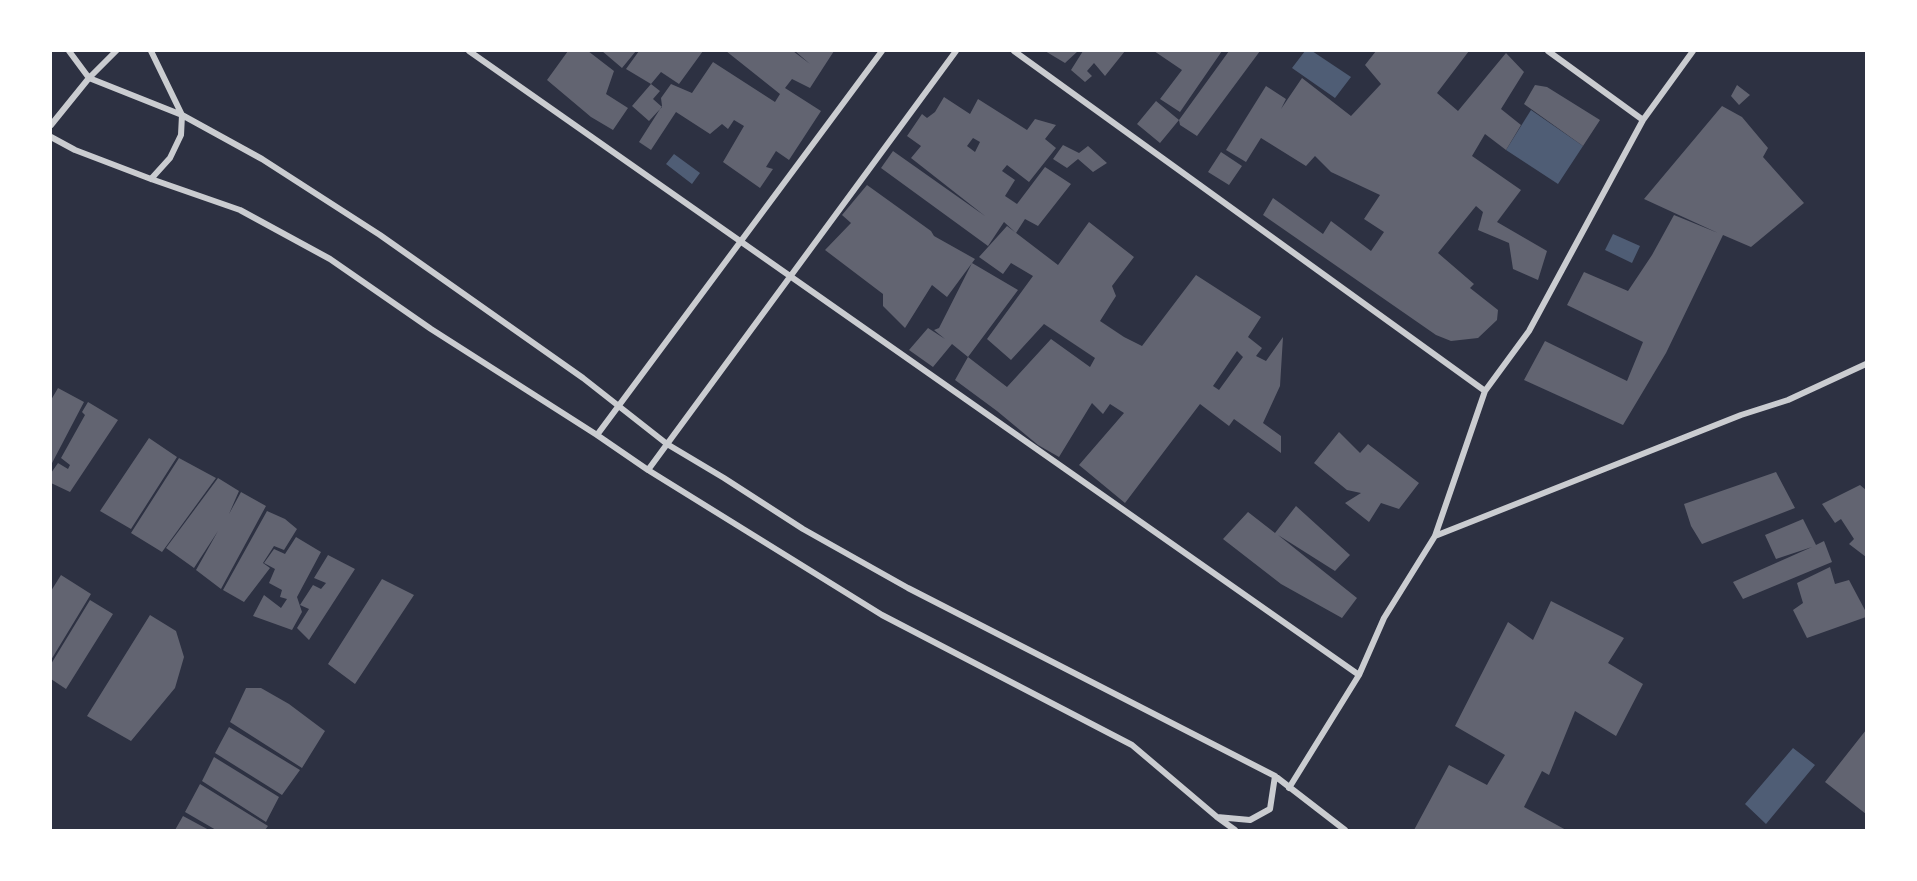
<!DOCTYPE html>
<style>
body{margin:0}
#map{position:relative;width:1917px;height:881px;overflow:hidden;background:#2d3142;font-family:Spectral,serif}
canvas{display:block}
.frame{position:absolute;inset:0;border:52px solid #fff;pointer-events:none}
</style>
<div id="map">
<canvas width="1917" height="881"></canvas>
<div class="frame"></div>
</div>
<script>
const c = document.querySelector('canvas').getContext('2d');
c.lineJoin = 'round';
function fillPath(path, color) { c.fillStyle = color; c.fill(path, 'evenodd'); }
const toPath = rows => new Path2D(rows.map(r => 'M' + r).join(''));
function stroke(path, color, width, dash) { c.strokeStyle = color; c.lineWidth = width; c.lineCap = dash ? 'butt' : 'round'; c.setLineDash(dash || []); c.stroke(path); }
fillPath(toPath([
 [1305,51,1312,51,1351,77,1335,98,1292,68],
 [1531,110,1583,146,1558,184,1506,150],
 [674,154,700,173,692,184,666,164],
 [1613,234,1640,246,1632,263,1605,250],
 [1793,748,1815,765,1766,824,1745,804]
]), '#4f5d75');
fillPath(toPath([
 [568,51,588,51,614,71,606,94,628,108,613,130,591,117,547,80],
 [602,51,636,51,622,68],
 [639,51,703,51,679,84,661,72,651,84,660,91,653,99,662,107,649,121,632,106,651,84,626,69],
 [726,51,793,51,810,64,795,51,834,51,810,88,792,79,785,88,821,111,789,160,776,151,766,167,773,169,760,188,723,162,744,126,734,120,728,129,722,124,710,134,676,112,651,150,639,142,662,106,661,98,671,84,692,93,713,62,775,102,780,94],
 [1045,51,1078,51,1065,63],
 [1083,51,1125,51,1105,76,1094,63,1087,71,1092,76,1085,82,1071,70],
 [1154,51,1222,51,1180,112,1160,99,1182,70],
 [1229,51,1260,51,1197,136,1180,125,1179,120],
 [1376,51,1469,51,1437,93,1458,111,1506,53,1524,72,1501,109,1521,125,1506,150,1485,134,1472,156,1521,190,1497,222,1547,251,1538,280,1513,269,1509,243,1478,230,1483,212,1476,206,1438,253,1474,284,1470,288,1498,310,1497,320,1478,338,1451,341,1436,335,1263,215,1273,198,1323,234,1331,221,1371,251,1384,232,1364,219,1380,195,1331,172,1315,156,1306,166,1261,138,1246,162,1226,150,1266,86,1286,99,1281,109,1302,78,1351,116,1381,84,1365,65],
 [1535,85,1547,87,1600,120,1583,146,1524,104],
 [1737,85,1750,95,1739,105,1731,96],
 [944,97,970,114,978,99,1027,130,1035,119,1056,125,1045,139,1056,148,1029,182,1007,165,1002,171,1015,180,1005,196,1017,204,1045,167,1071,184,1038,226,1025,219,1016,233,1004,222,988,246,881,168,893,151,985,216,911,158,921,146,907,136,922,114,927,118,935,112],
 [973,138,980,142,975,152,967,146],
 [1156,101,1179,120,1160,143,1137,124],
 [1722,106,1742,117,1768,148,1763,157,1804,203,1751,247,1723,235,1666,353,1623,425,1524,380,1545,341,1627,381,1643,342,1567,305,1584,272,1628,291,1652,255,1674,215,1718,233,1644,199],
 [1063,145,1079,153,1088,146,1107,163,1093,172,1078,159,1067,168,1053,159],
 [1221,152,1242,166,1229,185,1208,172],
 [867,185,931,231,934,236,975,259,947,297,932,285,905,328,883,306,883,294,825,250,851,223,842,215],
 [1089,222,1134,257,1112,286,1116,296,1100,321,1124,337,1142,346,1196,275,1261,317,1248,337,1262,348,1256,356,1266,361,1283,337,1280,386,1263,423,1281,436,1281,453,1234,419,1229,426,1200,404,1125,503,1079,465,1124,413,1110,404,1103,414,1092,403,1059,457,1038,445,997,411,955,380,968,357,1007,387,1051,339,1090,367,1095,358,1044,324,1011,360,987,339,1033,276,1011,263,1003,274,979,257,1007,226,1058,265],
 [1237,351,1243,357,1219,390,1213,386],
 [972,263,1018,290,968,357,952,344,933,367,909,350,928,328,945,339,934,330,939,328],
 [58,388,84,402,51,465,51,400],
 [88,402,118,420,70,492,51,483,51,473,58,463,68,469,70,465,61,458,85,415,82,412],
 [1339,432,1360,453,1368,444,1419,483,1399,509,1381,503,1369,522,1345,503,1361,493,1347,490,1314,463],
 [149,438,177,457,131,529,100,511],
 [179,458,216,478,162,552,131,533],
 [1776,472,1795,508,1702,544,1691,526,1684,504],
 [218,478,239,491,229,514,241,492,266,506,221,589,196,570,218,531,194,568,166,548],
 [1860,485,1866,490,1866,557,1849,544,1854,539,1841,519,1835,523,1822,504],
 [1296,506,1350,555,1335,571,1278,535,1357,598,1342,618,1281,584,1223,539,1248,512,1275,533],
 [267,511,285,519,297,529,284,550,274,546,263,563,270,568,244,602,223,590],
 [1803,519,1816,545,1824,541,1832,562,1743,599,1733,582,1812,547,1776,559,1765,535],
 [296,537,321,552,297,597,302,612,292,630,253,616,264,595,281,608,287,599,280,597,282,590,269,583,275,569,264,563,274,549,285,554],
 [328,555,355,569,309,640,297,628,309,609,300,605,313,585,321,589,326,583,314,578],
 [1830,567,1835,584,1849,580,1866,612,1866,617,1807,638,1793,610,1803,603,1797,583],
 [61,575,91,594,51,660,51,591],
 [382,579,414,595,355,684,328,664],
 [90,600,113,614,66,689,51,679,51,664],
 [1551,601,1624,638,1608,663,1643,684,1616,736,1575,711,1549,775,1542,771,1524,807,1566,830,1414,830,1449,765,1487,785,1505,755,1455,726,1508,622,1533,640],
 [150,615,176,631,184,657,175,688,131,741,87,716],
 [246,688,261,688,289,704,325,731,302,768,230,722],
 [229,727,300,770,282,795,215,753],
 [1866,730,1866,814,1825,782],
 [214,757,279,797,266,822,202,781],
 [200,784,268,826,265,830,216,830,185,812],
 [183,816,209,830,175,830]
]), '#626471');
stroke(toPath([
 [69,51,89,78,182,115,262,159,380,235,583,378,667,444,724,478,803,529,908,588,1275,776,1345,830],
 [151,51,182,115,181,135,170,158,151,179],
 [469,51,1359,675],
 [1014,51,1485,391],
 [1548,51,1643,120],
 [51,125,89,78,116,51],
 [51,137,75,150,151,179,240,210,330,259,431,329,597,435,648,470,882,615,1132,745,1217,817,1235,830],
 [597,435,882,51],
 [648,470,956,51],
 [1435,536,1741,415,1788,400,1866,364],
 [1289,788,1359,675,1384,618,1435,536,1485,391,1529,331,1643,120,1693,51],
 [1217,817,1250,820,1270,809,1275,776]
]), '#caccd0', 6);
</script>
